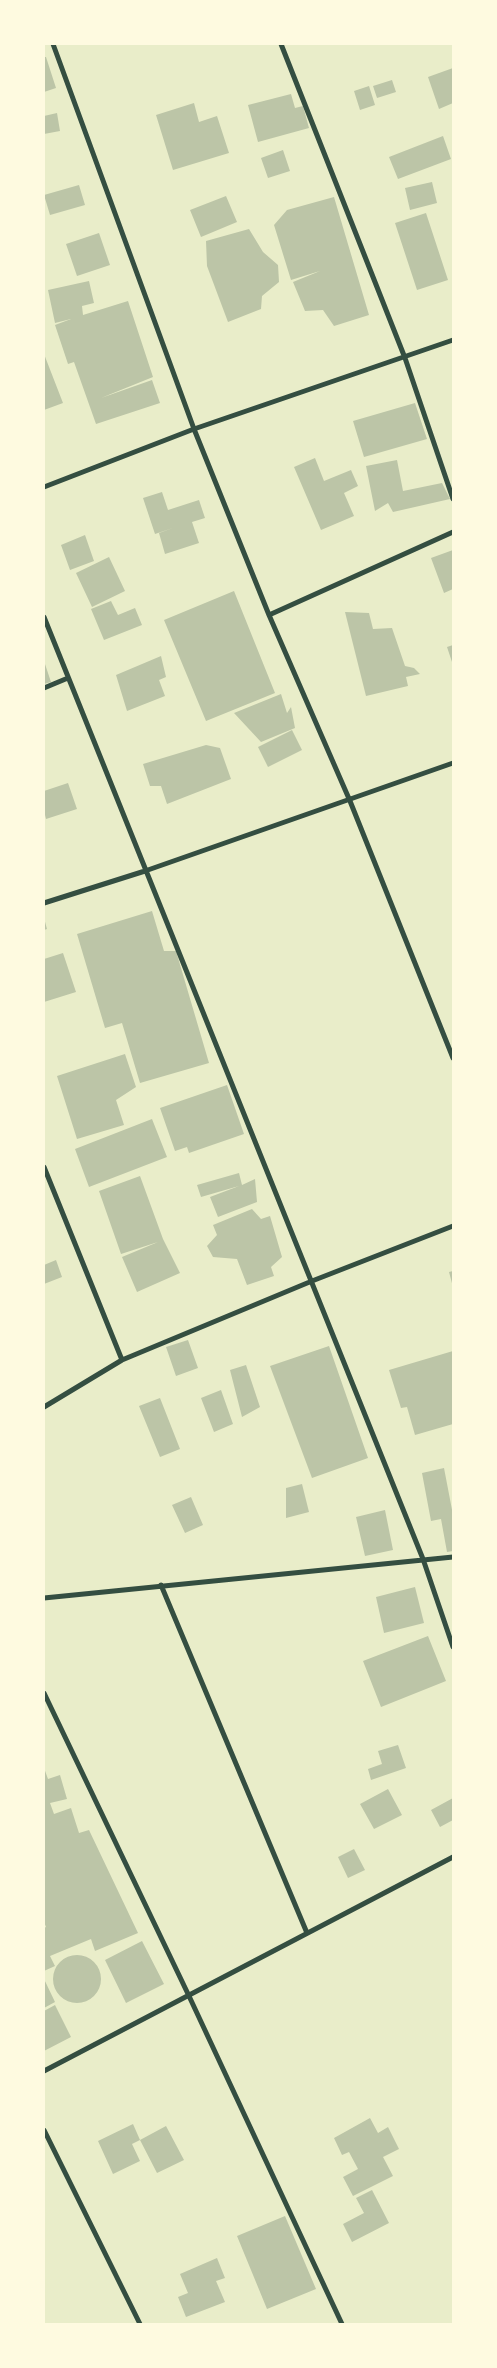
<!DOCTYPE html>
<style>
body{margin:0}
#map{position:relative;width:497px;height:2368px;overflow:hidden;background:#e9edc9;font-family:"Noto Sans",sans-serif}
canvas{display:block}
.frame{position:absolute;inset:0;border:45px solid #fefae0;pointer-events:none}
</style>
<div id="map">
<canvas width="497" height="2368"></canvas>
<div class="frame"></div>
</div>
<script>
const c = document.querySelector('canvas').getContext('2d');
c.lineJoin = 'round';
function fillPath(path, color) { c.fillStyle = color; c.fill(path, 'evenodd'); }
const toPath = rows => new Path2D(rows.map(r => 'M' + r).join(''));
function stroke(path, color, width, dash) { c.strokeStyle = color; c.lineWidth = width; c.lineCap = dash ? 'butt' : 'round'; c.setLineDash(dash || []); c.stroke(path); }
fillPath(toPath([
 [44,57,46,57,56,88,44,92],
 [453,68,453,103,439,109,428,77],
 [392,80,396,92,377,98,373,86],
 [369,86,375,105,360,110,354,91],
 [291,94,295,108,303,106,309,128,258,142,248,105],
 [194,103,199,122,217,116,229,153,173,170,156,115],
 [57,113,60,131,44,134,44,116],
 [443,136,451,159,398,179,389,157],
 [283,150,290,171,268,178,261,158],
 [432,182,437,203,410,210,405,188],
 [79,185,85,205,50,215,44,195],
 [226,196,237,222,201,237,190,210],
 [334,197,369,315,334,326,323,310,305,311,293,282,320,271,291,280,274,225,287,210],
 [426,213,448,280,417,290,395,223],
 [249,229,263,252,278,265,279,282,262,296,261,309,228,322,207,266,206,241],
 [99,233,110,265,77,276,66,244],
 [89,281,94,303,82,306,83,315,128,301,153,377,101,398,152,380,160,403,96,424,74,362,68,364,55,325,71,319,55,323,48,290],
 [44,354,63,403,44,410],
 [415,403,427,439,364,457,353,421],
 [315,458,324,481,351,470,358,486,344,493,354,516,321,530,294,467],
 [397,460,403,491,442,483,450,499,393,512,388,503,375,511,366,466],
 [162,492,168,510,199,500,205,518,192,522,199,543,165,554,159,533,173,528,155,534,143,498],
 [85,535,94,561,70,570,61,545],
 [453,550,453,589,444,593,431,558],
 [109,557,125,591,92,607,76,573],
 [234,591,275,693,206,721,164,620],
 [111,601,118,615,135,608,142,625,104,640,91,609],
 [345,612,369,613,373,629,392,628,405,666,414,668,420,674,406,677,408,686,366,696],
 [453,645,453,665,447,647],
 [161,656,166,677,159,680,165,696,127,711,116,675],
 [44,661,51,682,44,684],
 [281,694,287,713,291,707,295,728,261,742,234,713],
 [292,730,302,750,268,767,258,747],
 [206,745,220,748,231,779,167,804,161,786,150,786,143,764],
 [68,783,77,809,46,819,44,811,44,791],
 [152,911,164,951,176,951,209,1063,140,1083,122,1023,105,1028,77,934],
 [44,918,47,929,44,930],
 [63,953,76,992,44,1002,44,959],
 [125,1054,136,1087,116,1100,124,1125,77,1139,57,1076],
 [227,1085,244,1134,189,1153,187,1147,175,1151,160,1108],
 [152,1119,167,1157,89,1187,75,1149],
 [239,1173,242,1185,255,1179,257,1202,218,1217,210,1197,239,1186,201,1197,197,1185],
 [140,1176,163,1239,180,1273,137,1292,122,1257,158,1242,121,1254,99,1191],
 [252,1209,261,1219,270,1216,282,1257,271,1267,274,1276,247,1285,237,1259,213,1257,207,1246,217,1235,213,1225],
 [56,1260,62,1277,44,1284,44,1265],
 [453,1271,453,1287,449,1272],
 [188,1340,198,1368,176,1376,166,1347],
 [329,1346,368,1458,312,1478,270,1366],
 [453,1351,453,1424,415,1435,407,1407,401,1408,389,1370],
 [246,1365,260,1407,242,1417,230,1370],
 [221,1390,233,1424,214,1432,201,1398],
 [160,1398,180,1449,160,1457,139,1406],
 [444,1468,453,1515,453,1551,447,1552,441,1519,431,1521,422,1473],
 [302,1484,309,1512,286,1518,286,1488],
 [191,1497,203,1525,185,1533,172,1505],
 [385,1510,393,1550,365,1556,356,1517],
 [415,1587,424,1623,384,1633,376,1597],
 [428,1636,446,1681,381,1707,363,1661],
 [398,1745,406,1768,371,1780,368,1769,382,1764,378,1751],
 [44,1768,48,1779,60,1775,67,1799,50,1803,54,1814,71,1808,79,1833,89,1830,138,1933,95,1951,91,1939,50,1956,55,1966,44,1971,44,1928,46,1927,44,1922],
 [388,1789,402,1815,374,1829,360,1804],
 [453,1798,453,1820,440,1827,431,1810],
 [354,1849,365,1870,348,1878,338,1857],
 [142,1941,164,1984,126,2003,105,1960],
 '53 1979a24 24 0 1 1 48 0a24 24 0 1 1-48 0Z',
 [44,1979,55,2002,44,2008],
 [55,2005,71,2037,44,2051,44,2011],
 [370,2118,378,2133,388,2127,399,2149,383,2157,393,2176,353,2196,343,2177,358,2169,349,2152,342,2155,334,2138],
 [133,2124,140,2140,132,2144,140,2161,113,2174,98,2141],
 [166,2126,184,2160,157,2173,140,2140],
 [372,2190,389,2223,352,2242,343,2224,364,2213,356,2198],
 [285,2216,316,2289,267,2309,237,2236],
 [217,2258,225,2278,216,2281,225,2302,186,2317,178,2297,188,2293,180,2274]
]), '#bcc5a7');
stroke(toPath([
 [53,44,194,429,269,615,350,801,453,1058],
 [281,44,405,358,453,499],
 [44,487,194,429,453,340],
 [269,615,453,532],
 [44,617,423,1559,453,1647],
 [44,688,68,678],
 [44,903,145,871,453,763],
 [44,1167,122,1360],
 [44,1407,122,1360,312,1281,453,1226],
 [161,1585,307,1933],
 [44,1598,453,1557],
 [44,1693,189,1996,342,2324],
 [44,2071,453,1857],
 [44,2130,140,2324]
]), '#344e41', 5);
</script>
